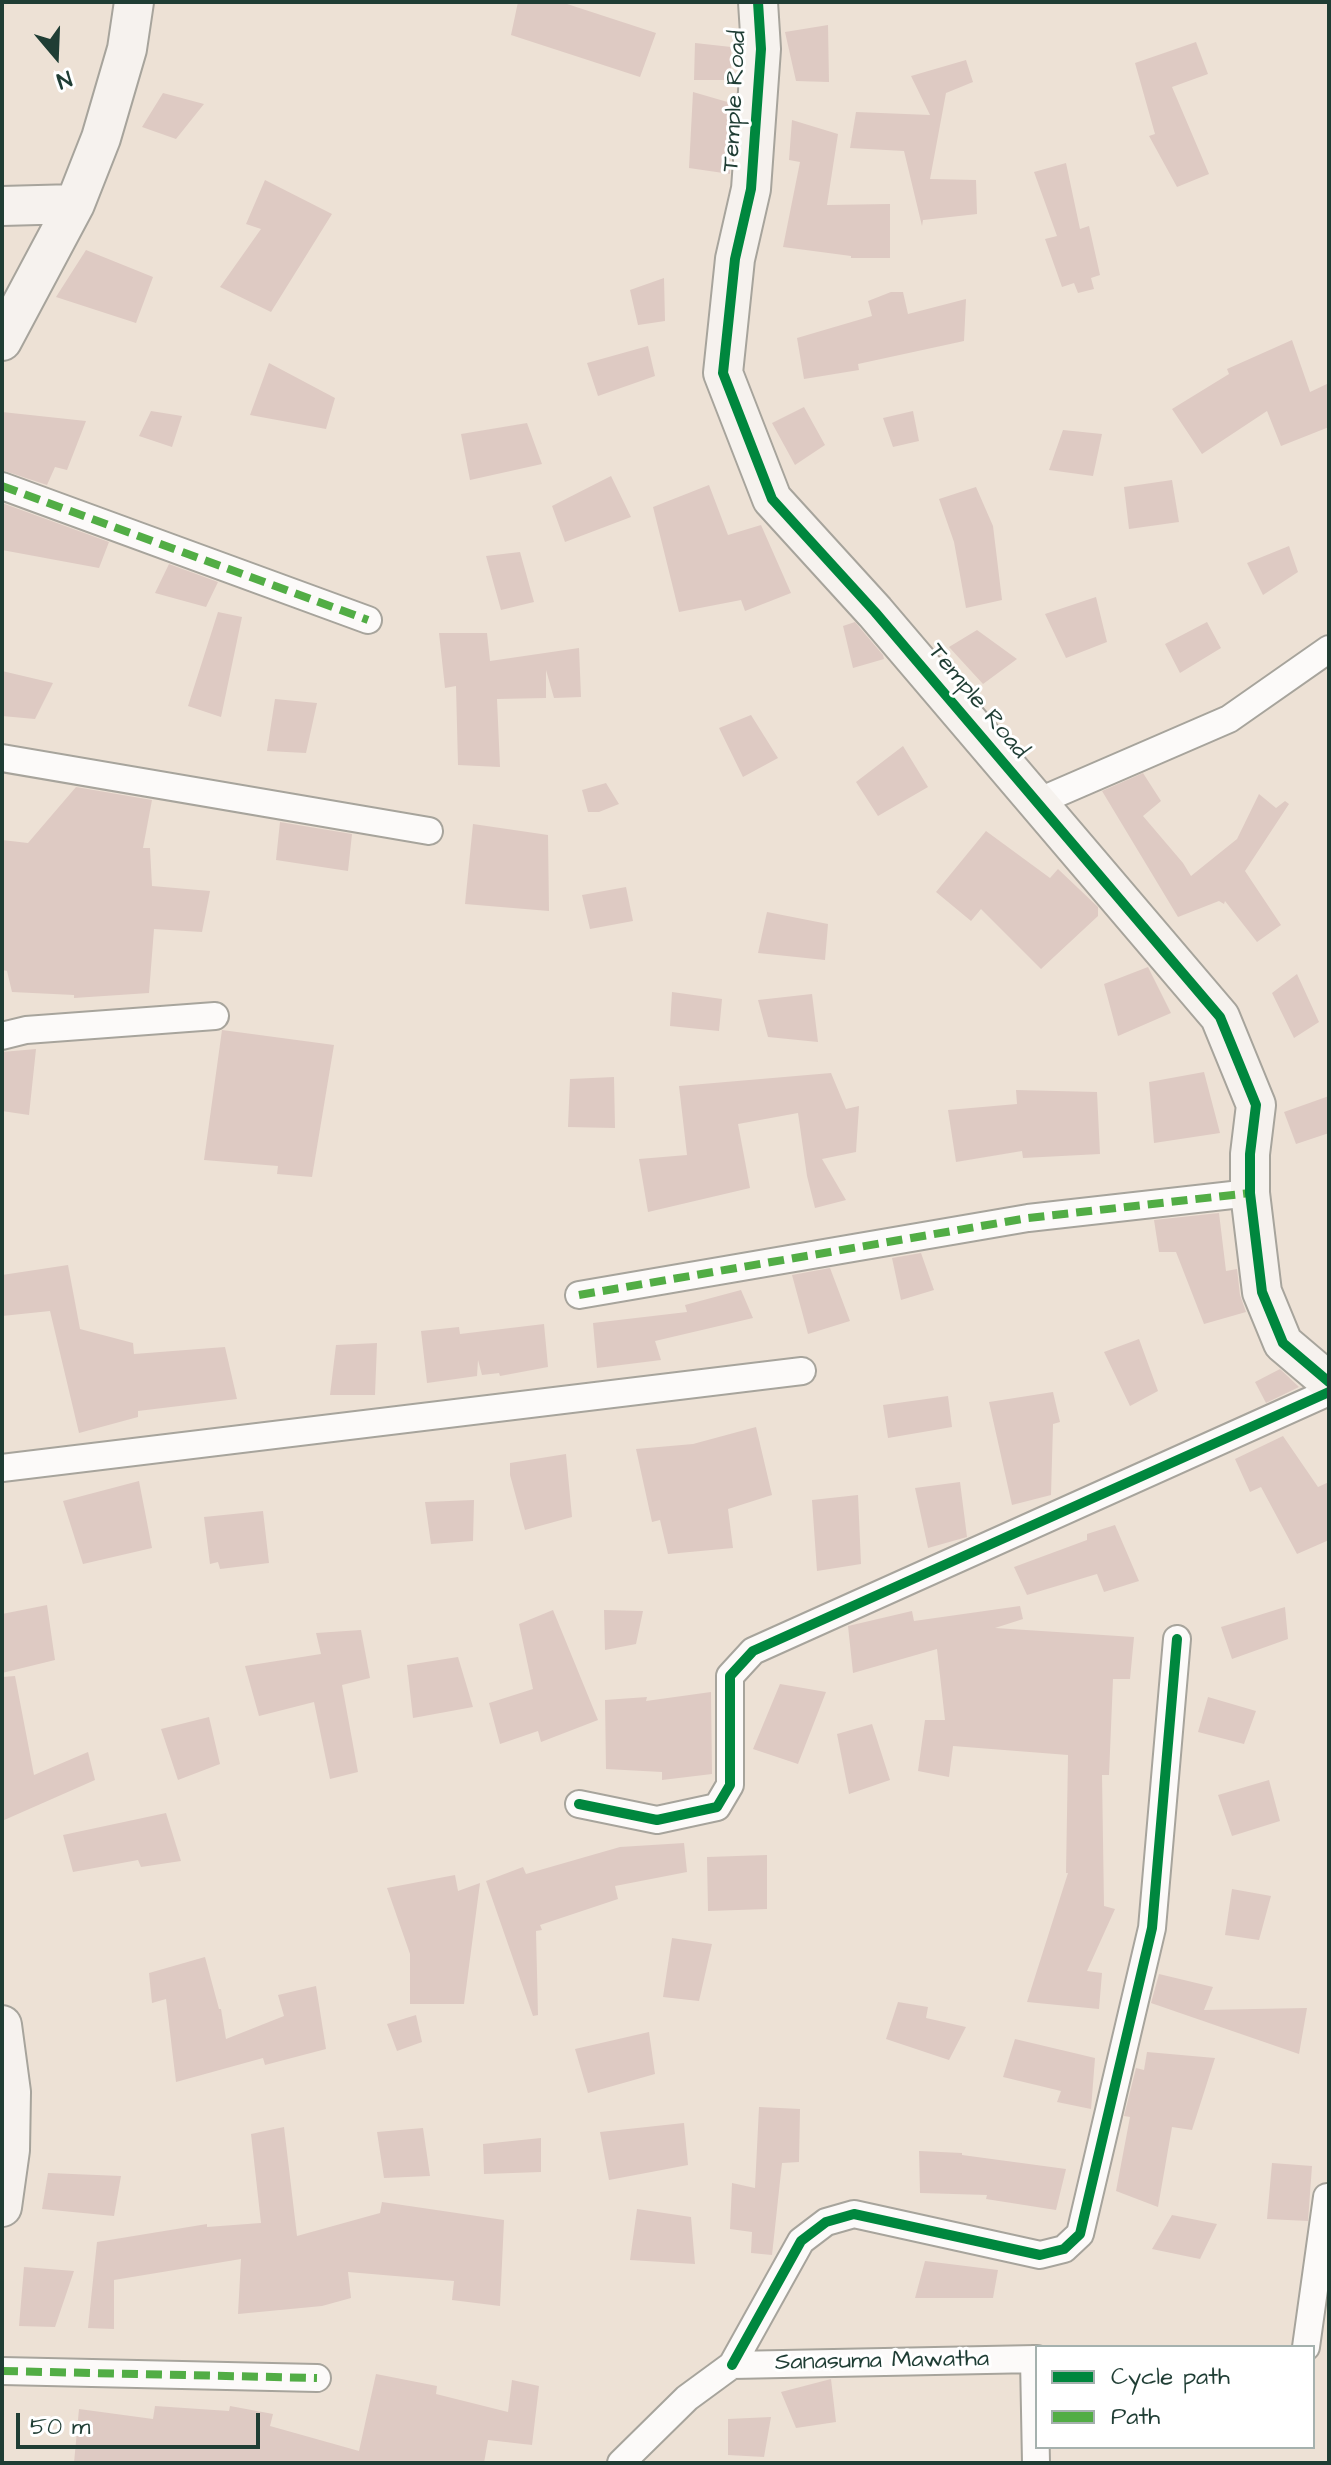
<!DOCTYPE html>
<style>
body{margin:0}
#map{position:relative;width:1331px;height:2465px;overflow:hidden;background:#ede1d5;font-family:"Architects Daughter",sans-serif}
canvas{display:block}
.frame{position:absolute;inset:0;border:4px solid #1f3d34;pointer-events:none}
.legend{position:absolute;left:1035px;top:2345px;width:280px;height:104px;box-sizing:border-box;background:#fff;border:2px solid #a5b1ae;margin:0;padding:10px 14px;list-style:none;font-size:24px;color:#1f3d34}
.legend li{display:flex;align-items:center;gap:16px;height:40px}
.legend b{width:40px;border:2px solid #a5b1ae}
.north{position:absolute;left:16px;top:16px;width:80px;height:80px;-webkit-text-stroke:6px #fff;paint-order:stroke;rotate:161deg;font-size:22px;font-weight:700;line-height:32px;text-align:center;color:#1f3d34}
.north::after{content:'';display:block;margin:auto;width:28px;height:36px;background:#1f3d34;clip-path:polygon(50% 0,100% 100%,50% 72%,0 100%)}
.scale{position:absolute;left:16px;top:2413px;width:244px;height:36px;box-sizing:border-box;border:4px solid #1f3d34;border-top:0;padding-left:10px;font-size:24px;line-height:28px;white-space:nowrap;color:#1f3d34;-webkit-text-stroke:6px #fff;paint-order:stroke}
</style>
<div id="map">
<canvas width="1331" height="2465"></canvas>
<div class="frame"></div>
<ul class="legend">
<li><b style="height:10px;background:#00873e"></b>Cycle path</li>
<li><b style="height:10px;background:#52ad45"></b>Path</li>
</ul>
<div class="north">N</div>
<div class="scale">50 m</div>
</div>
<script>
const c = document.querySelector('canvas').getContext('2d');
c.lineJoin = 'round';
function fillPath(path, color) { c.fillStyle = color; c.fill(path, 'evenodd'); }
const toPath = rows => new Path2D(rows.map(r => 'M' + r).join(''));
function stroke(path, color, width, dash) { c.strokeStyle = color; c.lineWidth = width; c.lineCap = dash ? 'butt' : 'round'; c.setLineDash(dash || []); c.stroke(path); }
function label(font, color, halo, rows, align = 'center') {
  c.font = font + ' "Architects Daughter",sans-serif'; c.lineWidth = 6; c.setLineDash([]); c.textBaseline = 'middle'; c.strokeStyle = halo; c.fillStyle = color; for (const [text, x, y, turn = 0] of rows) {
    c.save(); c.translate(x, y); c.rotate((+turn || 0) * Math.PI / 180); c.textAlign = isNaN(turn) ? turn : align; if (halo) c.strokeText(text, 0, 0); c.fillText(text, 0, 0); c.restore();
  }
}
fillPath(toPath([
 [518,2,561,2,656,33,640,77,511,35],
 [828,25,829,82,796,81,785,32],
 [1196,42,1208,74,1172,87,1209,174,1177,187,1149,136,1155,134,1135,63],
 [695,43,731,47,731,80,694,80],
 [966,60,973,82,946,93,930,179,976,180,977,214,923,220,922,226,904,151,850,148,856,112,930,115,911,76],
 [693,92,731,103,730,174,689,168],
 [163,93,204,104,176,139,142,127],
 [792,120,838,134,827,205,890,204,890,258,851,258,851,256,783,247,800,162,789,160],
 [1066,163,1080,229,1089,226,1100,275,1091,278,1094,289,1078,293,1074,283,1062,287,1045,239,1057,236,1034,172],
 [265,180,332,214,271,312,220,287,261,229,246,224],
 [86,250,153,277,136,323,56,297],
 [664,278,665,321,638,325,630,290],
 [891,292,903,292,908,314,966,299,964,341,858,364,859,370,804,379,797,338,872,316,868,301],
 [1292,340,1310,392,1329,383,1329,427,1281,446,1267,411,1202,454,1172,409,1229,374,1227,369],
 [648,346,655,376,598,396,587,363],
 [269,363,335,398,326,429,250,415],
 [804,407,825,445,795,465,772,423],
 [151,411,182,416,172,447,139,436],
 [913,411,919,441,893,447,883,418],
 [2,412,86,421,67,470,55,467,47,485,2,470],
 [527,423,542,464,470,480,461,434],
 [1063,430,1102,434,1093,476,1049,470],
 [611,476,631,517,565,542,552,506],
 [1172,480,1179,522,1129,529,1124,487],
 [709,485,728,535,761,525,791,593,745,611,741,600,679,612,653,507],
 [976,487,993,526,1002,600,966,608,954,542,939,499],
 [2,503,109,542,99,568,2,550],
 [1289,546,1298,572,1263,595,1247,563],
 [520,552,534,602,501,610,486,556],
 [169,564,218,582,206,607,155,593],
 [1096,597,1107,642,1066,658,1045,614],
 [218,612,242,617,221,717,188,706],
 [855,622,883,655,884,659,853,668,843,626],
 [1207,622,1221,648,1180,673,1165,644],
 [977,630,1017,659,983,684,949,647],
 [439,633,487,633,490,661,579,648,581,697,554,698,546,670,546,698,497,699,500,767,458,765,456,686,445,688],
 [2,671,53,683,35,719,2,716],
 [275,699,317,703,306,753,267,751],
 [751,715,778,758,743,777,719,728],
 [903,746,928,787,878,816,856,782],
 [1143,773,1161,801,1143,816,1183,863,1191,876,1237,839,1259,794,1276,808,1285,801,1289,804,1245,871,1281,925,1257,942,1225,901,1224,904,1219,901,1178,917,1102,791],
 [606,783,619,804,599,812,588,812,582,790],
 [76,787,152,800,143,848,150,848,152,886,210,891,202,932,154,929,149,993,74,998,74,995,12,992,7,971,2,970,2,840,28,843],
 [280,822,352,834,348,871,276,860],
 [473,824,548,835,549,911,465,904],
 [986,831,1050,878,1058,869,1098,907,1098,916,1041,969,981,909,971,921,936,892],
 [626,887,633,921,590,929,582,895],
 [767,912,828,924,825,960,758,953],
 [1148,967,1171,1013,1118,1036,1104,984],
 [1297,974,1319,1022,1294,1038,1272,993],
 [672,992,722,999,719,1031,670,1026],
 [812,994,818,1042,768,1037,758,1000],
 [222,1030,334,1045,312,1177,277,1174,278,1166,204,1160],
 [36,1049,29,1115,2,1111,2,1052],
 [1204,1072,1220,1133,1154,1143,1149,1082],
 [831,1073,846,1109,859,1106,856,1152,822,1159,846,1200,815,1208,807,1176,798,1113,738,1124,750,1188,648,1212,639,1159,687,1155,679,1086],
 [614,1077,615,1128,568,1127,570,1079],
 [1016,1090,1097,1092,1100,1154,1023,1158,1022,1151,956,1162,948,1110,1017,1104],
 [1329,1096,1329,1133,1296,1144,1284,1112],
 [1219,1213,1226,1271,1237,1269,1240,1295,1246,1312,1204,1324,1176,1252,1159,1252,1154,1220],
 [921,1253,934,1290,901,1300,892,1258],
 [68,1265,80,1329,133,1343,134,1354,225,1347,237,1399,138,1411,138,1417,79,1433,50,1311,2,1316,2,1275],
 [830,1268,850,1321,808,1334,792,1275],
 [741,1290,753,1318,655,1341,661,1360,597,1368,593,1323,687,1312,685,1305],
 [544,1324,548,1367,500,1376,499,1373,482,1375,478,1360,477,1376,427,1383,421,1331,459,1327,460,1334],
 [1139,1339,1158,1391,1130,1406,1104,1352],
 [377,1343,375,1395,330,1395,336,1345],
 [1280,1369,1299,1387,1266,1403,1255,1382],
 [1053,1392,1060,1422,1053,1424,1051,1495,1012,1505,989,1402],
 [948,1396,952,1427,888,1438,883,1405],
 [756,1427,772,1495,728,1509,733,1548,668,1554,660,1520,652,1522,636,1449,693,1444],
 [1283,1436,1318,1487,1329,1482,1329,1540,1297,1554,1261,1487,1250,1492,1235,1459],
 [566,1454,572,1517,525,1530,510,1475,510,1463],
 [139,1481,152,1548,83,1564,63,1501],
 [960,1482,967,1537,928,1548,915,1488],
 [858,1495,861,1564,817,1571,812,1500],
 [474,1500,473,1541,431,1544,425,1502],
 [263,1511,269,1563,220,1569,218,1562,210,1564,204,1517],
 [1115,1525,1139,1581,1104,1592,1097,1574,1027,1595,1014,1567,1087,1540,1087,1534],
 [47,1605,55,1660,2,1673,2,1614],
 [1020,1606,1023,1619,995,1628,1134,1637,1130,1679,1113,1679,1109,1775,1102,1775,1104,1906,1115,1909,1087,1971,1102,1973,1099,2009,1027,2002,1068,1873,1066,1873,1068,1755,953,1746,949,1777,918,1771,925,1720,945,1720,937,1649,853,1673,848,1626,912,1611,914,1621],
 [1285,1607,1288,1639,1232,1659,1221,1627],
 [553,1610,598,1720,541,1742,538,1731,500,1744,489,1703,533,1689,519,1624],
 [604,1610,643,1611,636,1644,605,1650],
 [361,1630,370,1678,342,1685,358,1772,330,1779,314,1702,259,1716,245,1666,321,1654,316,1633],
 [458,1657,473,1707,413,1718,407,1665],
 [15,1676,34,1775,88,1752,95,1780,2,1821,2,1677],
 [780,1684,826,1692,798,1764,753,1749],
 [711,1692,712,1774,662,1780,662,1772,606,1769,605,1700,647,1697,646,1701],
 [1208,1697,1256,1711,1244,1744,1198,1732],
 [209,1717,220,1764,178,1780,161,1729],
 [872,1724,890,1780,849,1794,837,1734],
 [1269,1780,1280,1821,1232,1836,1218,1795],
 [166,1813,181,1861,141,1867,138,1860,73,1872,63,1835],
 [684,1843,687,1872,615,1886,618,1899,540,1925,542,1930,536,1931,538,2015,533,2016,486,1881,523,1867,526,1874,620,1847],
 [767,1855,767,1909,708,1911,707,1857],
 [455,1875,458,1891,480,1883,464,2004,410,2004,410,1954,387,1888],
 [1232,1889,1271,1896,1259,1940,1225,1935],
 [672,1938,712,1944,699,2001,663,1997],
 [205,1957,219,2009,221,2009,226,2039,284,2016,278,1995,316,1986,326,2049,265,2065,263,2058,176,2082,166,1999,152,2003,149,1973],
 [1159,1974,1213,1987,1204,2010,1307,2008,1299,2054,1151,2003],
 [898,2002,928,2007,926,2018,966,2027,949,2060,886,2039],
 [416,2015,422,2042,397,2051,387,2024],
 [649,2032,655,2074,588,2093,575,2049],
 [1015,2039,1095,2058,1091,2109,1057,2102,1061,2091,1003,2077],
 [1147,2052,1215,2058,1192,2130,1172,2127,1158,2207,1116,2191,1130,2117,1124,2116,1136,2068,1144,2070],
 [759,2107,800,2109,799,2162,782,2163,772,2255,751,2253,752,2232,730,2229,732,2183,755,2188],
 [684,2123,688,2165,609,2180,600,2132],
 [284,2127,297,2236,380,2213,382,2202,504,2220,500,2306,452,2300,454,2281,348,2272,351,2298,322,2306,238,2314,241,2259,114,2280,114,2329,88,2328,97,2242,207,2224,207,2227,261,2223,251,2134],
 [423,2128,430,2176,384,2178,377,2132],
 [541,2138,541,2172,484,2174,483,2144],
 [919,2151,962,2153,962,2155,1066,2169,1056,2210,986,2199,987,2195,920,2193],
 [1272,2163,1312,2166,1308,2221,1267,2219],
 [48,2173,121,2176,114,2216,42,2209],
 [637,2209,691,2217,695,2264,630,2260],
 [1172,2215,1217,2224,1200,2259,1152,2249],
 [925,2261,998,2270,993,2298,915,2298],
 [24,2267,74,2271,55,2327,19,2326],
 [376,2374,437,2386,436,2394,508,2412,512,2380,539,2386,532,2445,488,2440,484,2463,74,2463,79,2409,153,2419,155,2406,229,2411,230,2406,273,2414,270,2426,359,2451],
 [831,2379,836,2422,796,2428,781,2392],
 [771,2417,764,2457,728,2455,728,2419]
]), '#decac3');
const street = toPath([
 [2,486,368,620],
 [2,758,429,831],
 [1035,803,1229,719,1329,649],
 [2,1036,26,1030,215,1016],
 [579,1295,1028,1218,1250,1193],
 [2,1468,802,1371],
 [579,1804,657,1820,717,1807,730,1785,730,1676,753,1651,1329,1392],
 [1306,2347,1327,2197],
 [1034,2359,1036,2463],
 [732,2365,801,2241,826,2222,854,2214,1040,2255,1064,2249,1080,2234,1152,1928,1177,1639],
 [2,2371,317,2378],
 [621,2463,687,2398,732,2365,1037,2359]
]);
const secondary = toPath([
 [758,2,761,49,751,189,735,259,723,373,772,499,875,612,1220,1017,1256,1105,1250,1154,1250,1193,1262,1292,1283,1343,1329,1382],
 [2,206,75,204],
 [2,341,75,204,101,138,127,49,134,2],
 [2,2025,11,2092,10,2150,2,2207]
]);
stroke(street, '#a7a49c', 30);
stroke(secondary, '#a7a49c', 42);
stroke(street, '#fcfaf9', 26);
stroke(secondary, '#f6f2ee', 38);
stroke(toPath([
 [2,486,368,620],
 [579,1295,1028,1218,1250,1193],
 [2,2371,317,2378]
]), '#52ad45', 8, [16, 8]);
stroke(toPath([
 [758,2,761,49,751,189,735,259,723,373,772,499,875,612,1220,1017,1256,1105,1250,1154,1250,1193,1262,1292,1283,1343,1329,1382],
 [579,1804,657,1820,717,1807,730,1785,730,1676,753,1651,1329,1392],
 [732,2365,801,2241,826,2222,854,2214,1040,2255,1064,2249,1080,2234,1152,1928,1177,1639]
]), '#00873e', 10);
label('24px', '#1f3d34', '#fff', [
 ["Temple Road",736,101,-87],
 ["Temple Road",977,702,50],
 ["Sanasuma Mawatha",882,2362,-1]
]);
</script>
